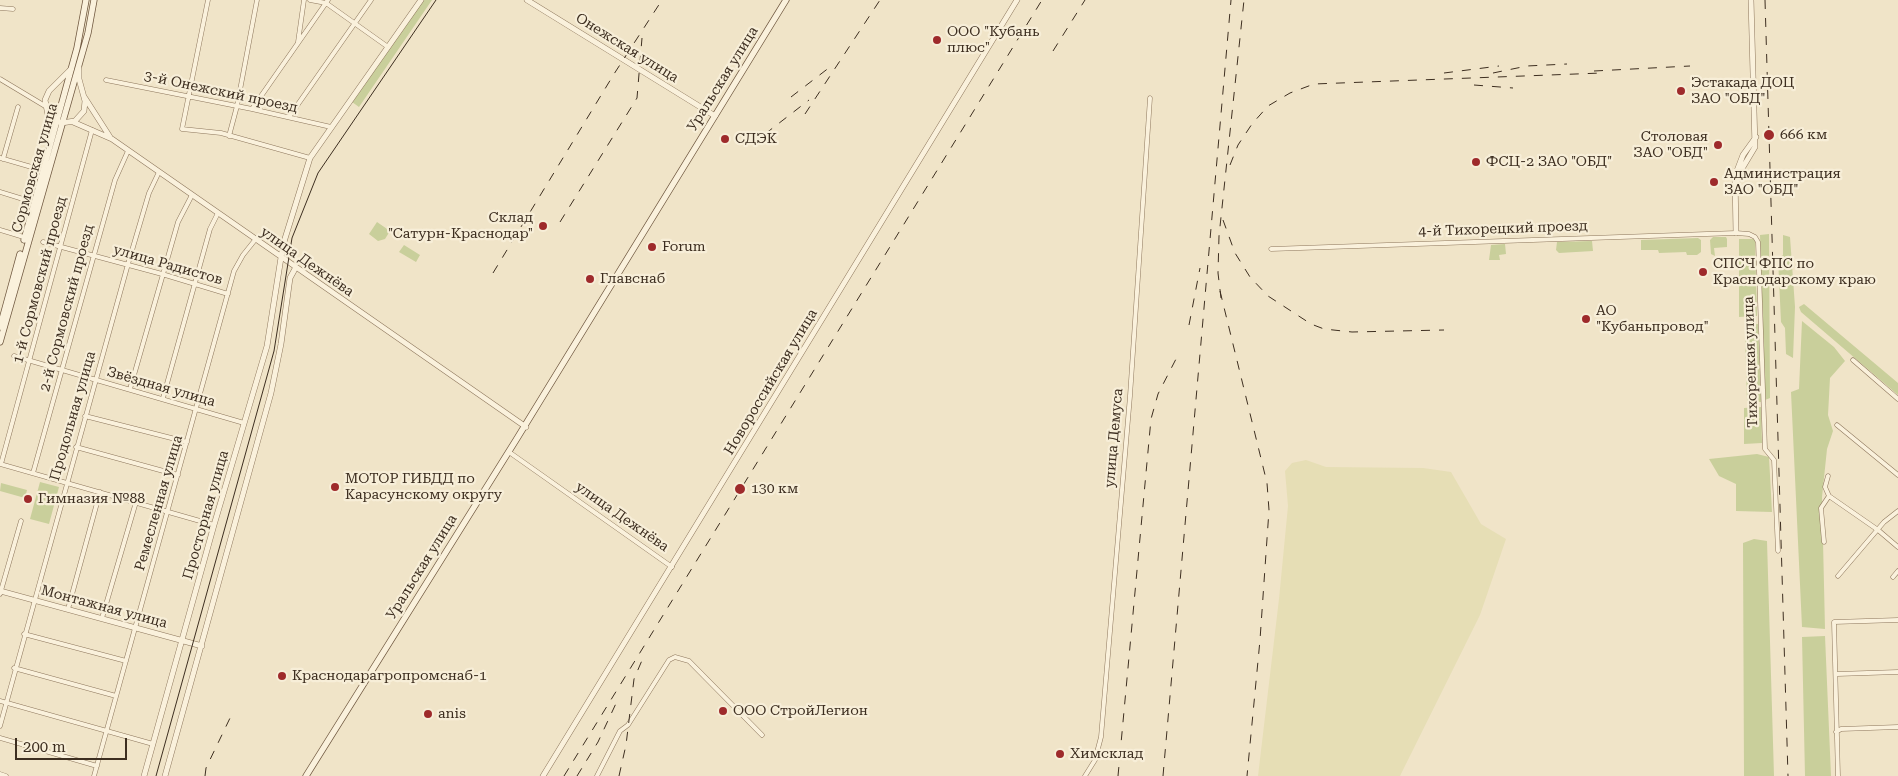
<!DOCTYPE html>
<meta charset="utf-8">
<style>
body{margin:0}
#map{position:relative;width:1898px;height:776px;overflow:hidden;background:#f0e4c8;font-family:"Roboto Serif",serif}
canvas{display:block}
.scale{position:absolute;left:15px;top:738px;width:112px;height:22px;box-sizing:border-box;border:2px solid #3d2e20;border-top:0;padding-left:6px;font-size:15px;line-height:18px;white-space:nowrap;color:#3d2e20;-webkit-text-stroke:4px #f7eed8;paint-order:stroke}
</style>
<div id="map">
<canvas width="1898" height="776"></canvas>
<div class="scale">200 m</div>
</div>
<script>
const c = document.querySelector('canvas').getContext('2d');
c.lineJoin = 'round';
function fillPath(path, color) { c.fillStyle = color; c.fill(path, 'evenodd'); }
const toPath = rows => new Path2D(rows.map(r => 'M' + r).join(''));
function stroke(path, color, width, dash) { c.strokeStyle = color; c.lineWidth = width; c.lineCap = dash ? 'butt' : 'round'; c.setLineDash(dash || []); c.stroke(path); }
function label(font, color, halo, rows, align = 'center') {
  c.font = font + ' "Roboto Serif",serif'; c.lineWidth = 4.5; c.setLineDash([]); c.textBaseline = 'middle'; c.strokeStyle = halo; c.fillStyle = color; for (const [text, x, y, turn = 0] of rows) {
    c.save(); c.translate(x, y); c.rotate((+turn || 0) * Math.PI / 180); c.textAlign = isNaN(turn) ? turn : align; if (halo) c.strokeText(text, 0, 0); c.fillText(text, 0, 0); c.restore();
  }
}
fillPath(toPath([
 [1306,460,1326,467,1423,468,1451,472,1481,524,1506,539,1480,615,1400,776,1258,776,1279,599,1288,506,1285,471,1292,463]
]), '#e6deb5');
fillPath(toPath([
 [423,0,432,0,359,107,352,102],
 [377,222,390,231,385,239,378,241,369,234],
 [1769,234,1770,398,1765,400,1760,235],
 [1783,235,1790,237,1795,307,1793,358,1786,354,1785,328,1781,322,1778,258,1783,255],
 [1713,237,1726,237,1727,239,1727,247,1714,248,1715,256,1711,254,1710,240],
 [1698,238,1701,240,1701,252,1697,255,1687,255,1686,252,1659,253,1658,250,1641,250,1641,240],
 [1739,239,1755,239,1757,316,1739,317],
 [1592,241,1593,251,1559,253,1556,250,1557,242],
 [1505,244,1506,254,1499,255,1500,260,1489,260,1491,245],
 [404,245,420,255,416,262,399,252],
 [1804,304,1898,383,1898,395,1801,312,1799,307],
 [1802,321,1834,347,1845,361,1830,378,1828,415,1833,431,1827,449,1822,497,1825,629,1802,627,1791,392,1799,389],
 [1758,324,1761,402,1747,401,1745,336,1749,325],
 [1761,407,1762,443,1744,444,1744,408],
 [1757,454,1769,457,1772,512,1736,511,1736,484,1719,476,1709,459],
 [40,482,59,487,49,524,30,519],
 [1,483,27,490,25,498,0,491],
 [1754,539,1767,541,1774,776,1744,776,1743,543],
 [1825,636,1831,776,1805,776,1802,637]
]), '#c9cf9b');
const minor = toPath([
 [208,0,182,129,221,133,310,158],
 [310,0,326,3,388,47],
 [0,8,13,9],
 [298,42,304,0],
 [0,79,45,106],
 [106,80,252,109,331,127],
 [252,109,328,0],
 [289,117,371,0],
 [229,136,237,106,257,0],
 [0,158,35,168],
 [3,159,18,107],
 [0,192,23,199],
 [0,230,27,238],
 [43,242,162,274,228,294],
 [1271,249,1736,233,1749,234,1755,237,1758,242,1765,449,1774,460,1778,551],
 [14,356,244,423],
 [1853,360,1898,399],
 [130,389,178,222,192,195],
 [163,398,210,229,218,213],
 [85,416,187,442],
 [1837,425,1898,475],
 [76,447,178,475],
 [509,452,672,567],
 [0,464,214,525],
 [1,464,92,130],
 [33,473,115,180,128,151],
 [1828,476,1825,487,1829,496],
 [1824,542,1821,508,1829,496,1878,530,1898,547],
 [1838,576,1884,522,1898,511],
 [1893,577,1898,571],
 [0,594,21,521],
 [68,609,100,492],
 [102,618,136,502],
 [24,634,126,661],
 [14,668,116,696],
 [1837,674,1898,672],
 [0,701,153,744],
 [0,726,128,264,149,193,159,172],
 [1836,732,1841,729,1898,727],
 [0,738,97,766],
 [0,774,6,776],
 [94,776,234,271,243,255,255,240],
 [597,776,620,731,628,725,669,660,675,657,689,661,762,735],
 [1085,776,1095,760,1101,737,1130,396,1150,98],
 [1838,776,1834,622,1898,620]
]);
const tertiary = toPath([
 [527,0,715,116],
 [71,69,49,91,45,100,48,115,61,123,75,121,84,111,85,101,79,79,79,68],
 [85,98,110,137],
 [73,122,112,139,526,427],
 [1736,186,1740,172,1755,147,1751,0],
 [1736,233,1735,176,1743,155,1756,137],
 [0,591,202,646],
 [144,776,214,525,267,346,283,245,310,158,421,0],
 [165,776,271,393,281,344,290,278,296,267],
 [543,776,1017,0]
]);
const secondary = toPath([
 [24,240,77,48,86,0],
 [0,327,20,254],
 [0,342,88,33,94,0],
 [306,776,516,440,786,0]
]);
stroke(minor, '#8d765c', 5);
stroke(tertiary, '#8d765c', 6);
stroke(secondary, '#6f573f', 7);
stroke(minor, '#faf1dc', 4);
stroke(tertiary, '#faf1dc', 5);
stroke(secondary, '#faf1dc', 5.5);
stroke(toPath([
 [156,776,274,351,292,238,318,173,436,0]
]), '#3d2e20', 1);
stroke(toPath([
 [1765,0,1788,776],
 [1053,51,1085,0],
 [1594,71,1690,66],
 [1444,73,1499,66],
 [1493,73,1527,66,1567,64],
 [1474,85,1513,88],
 [791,97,830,67],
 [805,114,880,0],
 [765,134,809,100],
 [1230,165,1238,145,1252,124,1268,106,1290,93,1314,84,1602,73],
 [1223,220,1235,253,1250,277,1268,296,1311,324,1324,329,1352,332,1444,330],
 [560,222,637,98,642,38],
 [493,273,614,74,662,0],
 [1220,291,1267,483,1269,510,1260,640,1247,776],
 [1221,298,1218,273,1219,236,1244,0],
 [1189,325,1200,268],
 [205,776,206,768,231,716],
 [564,776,1042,0],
 [577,776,598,742,619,697],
 [619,776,626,745,634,679,643,658],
 [1118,776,1151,419,1158,394,1176,359],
 [1163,776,1231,0]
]), '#3d2e20', 1, [9, 9]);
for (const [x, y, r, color] of [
 [937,40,5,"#9e2a2b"],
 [1681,91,5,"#9e2a2b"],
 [1769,135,6,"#9e2a2b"],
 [725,139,5,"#9e2a2b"],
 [1718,145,5,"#9e2a2b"],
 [1476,162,5,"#9e2a2b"],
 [1714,182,5,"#9e2a2b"],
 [543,226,5,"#9e2a2b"],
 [652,247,5,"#9e2a2b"],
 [1703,272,5,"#9e2a2b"],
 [590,279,5,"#9e2a2b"],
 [1586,319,5,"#9e2a2b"],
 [335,487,5,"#9e2a2b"],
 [740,489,6,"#9e2a2b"],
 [28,499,5,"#9e2a2b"],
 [282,676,5,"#9e2a2b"],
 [723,711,5,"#9e2a2b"],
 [428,714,5,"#9e2a2b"],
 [1060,754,5,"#9e2a2b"]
]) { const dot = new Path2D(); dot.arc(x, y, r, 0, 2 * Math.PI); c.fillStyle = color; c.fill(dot); stroke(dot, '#f7eed8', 2); }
label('14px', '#3d2e20', '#f7eed8', [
 ["ООО \"Кубань",947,32],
 ["плюс\"",947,48],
 ["Эстакада ДОЦ",1691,83],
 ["ЗАО \"ОБД\"",1691,99],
 ["666 км",1780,135],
 ["Столовая",1708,137,"right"],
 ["ЗАО \"ОБД\"",1708,153,"right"],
 ["СДЭК",735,139],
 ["ФСЦ-2 ЗАО \"ОБД\"",1486,162],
 ["Администрация",1724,174],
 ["ЗАО \"ОБД\"",1724,190],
 ["Склад",533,218,"right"],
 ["\"Сатурн-Краснодар\"",533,234,"right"],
 ["Forum",662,247],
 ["СПСЧ ФПС по",1713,264],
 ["Краснодарскому краю",1713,280],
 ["Главснаб",600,279],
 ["АО",1596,311],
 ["\"Кубаньпровод\"",1596,327],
 ["МОТОР ГИБДД по",345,479],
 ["Карасунскому округу",345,495],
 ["130 км",751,489],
 ["Гимназия №88",38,499],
 ["Краснодарагропромснаб-1",292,676],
 ["ООО СтройЛегион",733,711],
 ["anis",438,714],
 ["Химсклад",1070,754]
], 'left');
label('14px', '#3d2e20', '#f7eed8', [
 ["Онежская улица",627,48,32],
 ["Уральская улица",723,79,-58],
 ["3-й Онежский проезд",221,92,12],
 ["Сормовская улица",35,168,-74],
 ["4-й Тихорецкий проезд",1503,229,-2],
 ["улица Дежнёва",307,262,35],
 ["улица Радистов",168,265,16],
 ["1-й Сормовский проезд",40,280,-75],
 ["2-й Сормовский проезд",67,308,-75],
 ["Тихорецкая улица",1751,362,-92],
 ["Новороссийская улица",771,382,-59],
 ["Звёздная улица",161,387,16],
 ["Продольная улица",73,416,-74],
 ["улица Демуса",1114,438,-85],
 ["Ремесленная улица",159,503,-74],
 ["Просторная улица",206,515,-74],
 ["улица Дежнёва",622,517,35],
 ["Уральская улица",422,567,-58],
 ["Монтажная улица",104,607,15]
]);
</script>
